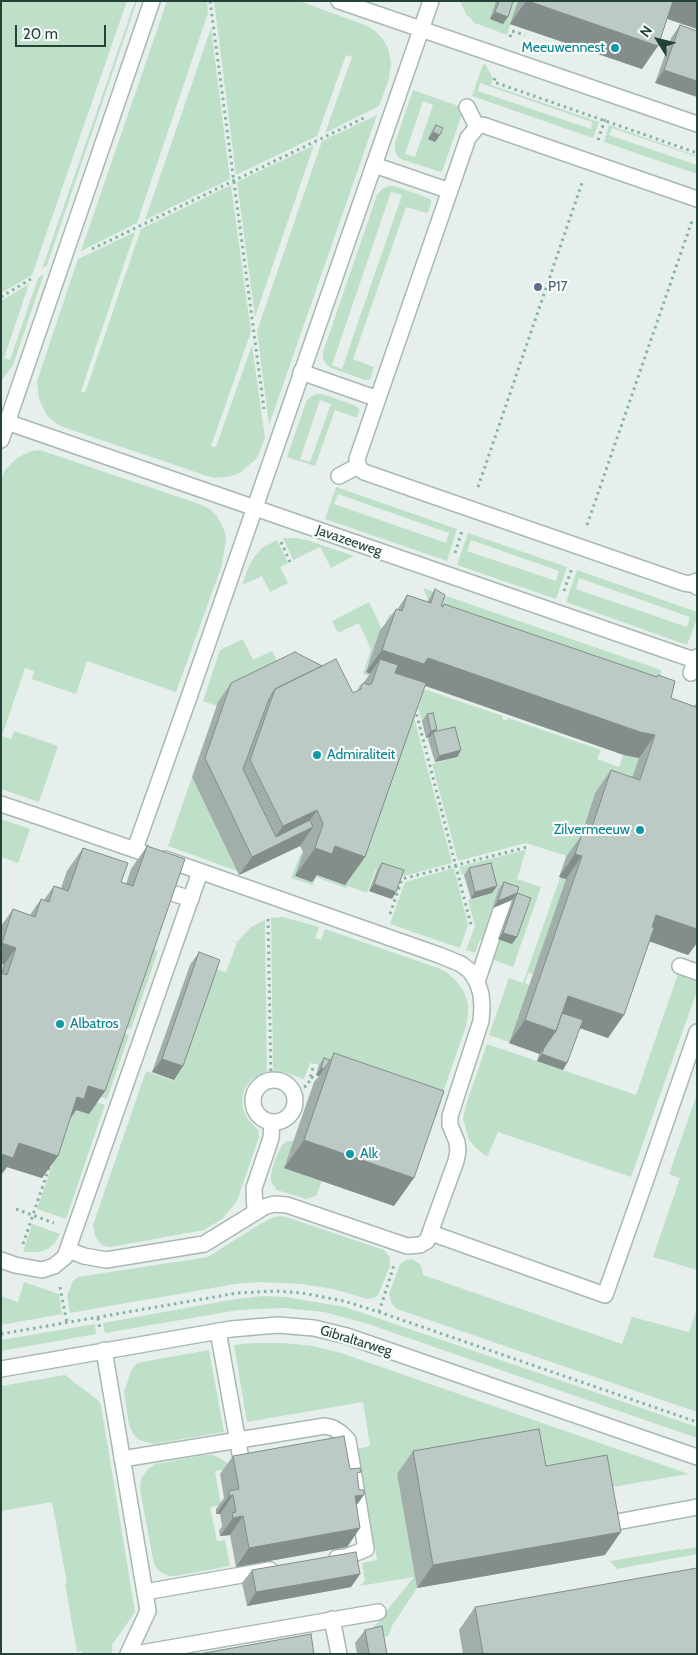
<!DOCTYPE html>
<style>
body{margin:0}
#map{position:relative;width:698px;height:1655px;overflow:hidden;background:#e6efeb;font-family:Cabin,sans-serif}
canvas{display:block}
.frame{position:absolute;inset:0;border:2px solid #24423a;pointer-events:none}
.north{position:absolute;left:633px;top:15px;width:50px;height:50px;-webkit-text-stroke:4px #f7fbf9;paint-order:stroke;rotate:306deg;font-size:14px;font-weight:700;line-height:20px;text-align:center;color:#24423a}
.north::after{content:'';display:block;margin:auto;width:18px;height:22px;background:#24423a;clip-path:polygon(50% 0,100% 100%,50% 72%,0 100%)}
.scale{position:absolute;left:15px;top:25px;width:91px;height:22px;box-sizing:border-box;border:2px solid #24423a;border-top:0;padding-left:6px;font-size:15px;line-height:18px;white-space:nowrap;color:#24423a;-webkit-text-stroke:4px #f7fbf9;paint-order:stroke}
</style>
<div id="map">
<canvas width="698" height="1655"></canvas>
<div class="frame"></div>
<div class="north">N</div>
<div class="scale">20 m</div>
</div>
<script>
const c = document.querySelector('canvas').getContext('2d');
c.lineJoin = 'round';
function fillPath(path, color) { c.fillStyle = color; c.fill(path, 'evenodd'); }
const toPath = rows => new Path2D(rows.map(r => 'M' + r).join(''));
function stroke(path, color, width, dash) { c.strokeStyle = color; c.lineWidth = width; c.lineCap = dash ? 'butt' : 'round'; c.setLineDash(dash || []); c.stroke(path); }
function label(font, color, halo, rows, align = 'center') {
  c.font = font + ' Cabin,sans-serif'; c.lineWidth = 4.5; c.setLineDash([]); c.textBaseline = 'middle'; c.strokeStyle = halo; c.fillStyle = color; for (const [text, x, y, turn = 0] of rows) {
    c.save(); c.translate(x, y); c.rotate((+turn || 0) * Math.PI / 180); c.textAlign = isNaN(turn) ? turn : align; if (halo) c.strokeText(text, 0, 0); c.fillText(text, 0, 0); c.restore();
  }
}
fillPath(toPath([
 [1,1,127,1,32,275,1,293],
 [135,1,137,1,47,265,42,269],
 [167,1,207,1,208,13,137,223,81,251],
 [214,1,299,1,365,25,374,30,382,38,388,48,391,63,389,79,379,106,325,133,352,57,346,55,317,136,236,175],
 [460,1,518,2,507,35,475,23,466,14],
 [211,28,230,179,145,220],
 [483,64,486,65,493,79,491,85,599,122,593,138,472,96],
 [480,83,592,122,591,129,478,91],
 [413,90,464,108,443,169,441,172,403,160,398,157,395,150,395,143],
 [423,101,433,105,415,157,405,154],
 [377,115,269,425,257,331,322,141],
 [609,125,697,156,697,157,612,128,609,135,697,165,697,174,604,142],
 [314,145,255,317,237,182],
 [231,185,251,332,211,446,216,447,252,345,265,438,257,458,240,473,228,477,213,478,63,427,54,422,46,414,39,399,37,381,78,259,135,232,81,391,85,393,141,229],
 [388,186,395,186,428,198,431,200,431,204,428,212,426,213,406,207,353,359,374,367,371,377,369,380,365,380,331,368,326,364,323,358,323,352,377,195,382,189],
 [391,192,402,195,342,369,332,365],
 [44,274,13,365,1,381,1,301,29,284,4,358,10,360,38,278],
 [316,394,323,394,356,406,359,409,359,412,357,417,355,417,335,410,315,466,287,457,306,402,310,397],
 [320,400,331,404,310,462,300,459],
 [40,450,202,505,211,510,217,516,225,532,226,540,222,565,176,692,87,661,76,694,32,679,34,671,25,668,2,736,11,739,14,731,58,746,39,802,1,789,1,480,5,470,17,458,31,451],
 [336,487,457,529,447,561,325,519],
 [338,494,449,533,446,543,334,504],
 [468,533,567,567,556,599,457,565],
 [471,540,559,571,556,581,467,551],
 [283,538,296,538,310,541,354,556,331,568,320,547,293,560],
 [277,540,288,563,280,567,288,583,270,592,262,576,242,585,248,568,254,557,262,548],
 [577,570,697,612,697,619,687,645,566,602],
 [579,578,690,617,687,627,576,589],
 [423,588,661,670,661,702,435,614],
 [369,602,383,631,389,614,400,618,402,613,416,621,415,626,391,618,386,634,379,632,366,672,402,685,401,687,363,674,371,649,359,623,338,633,332,621],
 [243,639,253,660,272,651,282,670,217,706,203,701,220,650],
 [409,684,503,716,502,719,507,721,508,718,601,750,597,759,619,767,624,753,639,758,624,803,595,793,573,858,526,843,458,861,432,764,457,757,451,733,426,739,432,736,428,720,422,721,417,706,421,704],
 [359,685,380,692,412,709,452,863,400,877,376,869,367,893,348,886,346,888,316,877,313,885,291,878,300,855,303,852,295,877,312,882,315,875,345,885,349,712],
 [192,777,237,871,168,846],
 [1,819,30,829,18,863,1,857],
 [524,850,526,850,517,879,541,887,513,967,491,959,500,889,482,940,480,940,475,953,466,950,475,926,468,900,493,893,487,869,462,875,459,867],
 [454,868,468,925,460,948,390,924,405,882],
 [559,876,566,879,533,974,528,973,525,983,529,985,509,1042,489,1035,509,978,523,983,560,878],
 [283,917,319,927,315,938,321,940,325,929,438,968,449,974,457,982,464,992,468,1003,468,1015,466,1026,439,1104,437,1116,334,1081,320,1065,310,1063,304,1079,283,1072,273,1070,271,918],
 [265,920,267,1071,252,1079,245,1088,242,1098,243,1109,248,1119,258,1130,259,1137,237,1201,222,1219,204,1230,110,1247,104,1246,100,1243,95,1236,93,1225,146,1071,174,1081,212,972,190,965,191,962,226,972,237,943,228,939,237,942,251,927],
 [147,946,158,951,131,1029,120,1026],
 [679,971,697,977,697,991,631,1177,498,1132,488,1155,486,1156,476,1148,469,1140,463,1119,466,1105,487,1044,636,1095],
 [117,1031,129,1035,107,1099,95,1095],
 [697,1094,697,1270,653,1257,680,1178,669,1174],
 [94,1101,105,1105,66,1219,37,1209,72,1109],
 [287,1141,294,1141,284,1168,322,1181,316,1196,306,1199,277,1190,271,1182,271,1174,275,1159,282,1145],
 [283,1216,384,1250,390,1258,390,1266,378,1295,373,1298,367,1299,333,1289,301,1284,258,1282,235,1284,70,1313,67,1296,73,1281,78,1277,208,1257,260,1224,274,1217],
 [32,1224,60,1234,55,1243,48,1249,39,1252,23,1252],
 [412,1259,421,1265,423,1275,622,1344,632,1317,689,1332,697,1308,697,1412,397,1309,392,1304,389,1294,400,1264,406,1260],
 [24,1282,59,1294,62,1314,1,1325,1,1296,18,1302],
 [262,1296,285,1297,345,1307,697,1427,697,1438,365,1323,324,1312,284,1308,238,1310,105,1333,103,1323,236,1299],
 [95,1324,96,1334,1,1351,1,1340],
 [253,1343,284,1343,313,1346,341,1353,689,1474,594,1490,397,1474,417,1588,392,1626,388,1636,373,1640,372,1629,414,1577,359,1586,365,1581,362,1563,377,1560,358,1449,370,1446,363,1402,247,1422,234,1345],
 [209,1350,224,1432,153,1444,139,1440,133,1434,129,1425,124,1392,131,1371,137,1363],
 [65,1375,99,1401,101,1406,110,1459,135,1612,112,1645,112,1654,82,1654,82,1651,77,1652,65,1584,67,1583,52,1502,1,1511,1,1386],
 [205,1455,213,1455,220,1458,226,1462,229,1469,215,1471,221,1505,210,1507,217,1541,225,1540,230,1566,175,1576,169,1576,159,1571,154,1564,140,1490,141,1479,148,1469,155,1464],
 [697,1547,697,1554,617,1569,605,1555,611,1561,680,1549,680,1550]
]), '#bfe0c8');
const lane = toPath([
 [374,165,450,191],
 [697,199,483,125,477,127,468,138,357,459,359,468,364,472,684,583,690,584,697,581],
 [301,372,378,399],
 [34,815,144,853],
 [135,849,189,697],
 [166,891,191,899],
 [477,982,507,892],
 '253 1101a21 21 0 1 1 42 0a21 21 0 1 1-42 0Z',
 [255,1212,254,1188,271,1138,272,1122],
 [431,1233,605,1295,645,1182],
 [218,1331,243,1470],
 [122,1459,325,1426,333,1428,341,1433,348,1440,366,1549,346,1557,337,1558],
 [606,1524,697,1507],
 [145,1592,270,1570],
 [332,1619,339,1654],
 [135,1654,378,1612]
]);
const street = toPath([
 [339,1,697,124],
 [467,107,477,127],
 [1,420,697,661],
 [1,440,152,1],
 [339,476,358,466],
 [695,582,697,587],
 [691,673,697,657],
 [189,697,431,1],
 [1,804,34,815],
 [680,966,697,972],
 [645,1182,697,1032],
 [68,1250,84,1256,106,1260,204,1244,264,1207,274,1204,287,1205,407,1246,420,1245,427,1241,456,1161,458,1151,457,1142,450,1125,450,1116,481,1021,482,1007,481,994,477,982,470,971,461,964,439,955,165,859],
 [1,1260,15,1265,42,1270,54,1266,65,1257,200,872],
 [104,1350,148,1611,128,1654],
 [1,1369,231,1329,278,1325,314,1328,347,1336,697,1457]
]);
stroke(lane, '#a8b8b2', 18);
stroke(street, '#a8b8b2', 18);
stroke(toPath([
 [210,1,264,409],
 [510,37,512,31,525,35],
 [495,78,494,82,697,153],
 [598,140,606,117],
 [92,249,366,117],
 [1,297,31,279],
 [478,487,582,183],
 [587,525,692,221],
 [281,542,290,562],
 [455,553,462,531],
 [564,591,572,568],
 [415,708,471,925],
 [390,914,402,879,527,847],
 [268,919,271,1081],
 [311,1077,320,1080],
 [292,1092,308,1085,313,1068],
 [16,1209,54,1223],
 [23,1244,50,1165],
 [60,1287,67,1323],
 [379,1312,394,1265],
 [98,1318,100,1329],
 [1,1334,237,1293,276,1291,302,1293,344,1301,379,1312,697,1422]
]), '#86b3a5', 3, [2.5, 4]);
stroke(lane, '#fff', 15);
stroke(street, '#fff', 15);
fillPath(toPath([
 [496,1,513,1,503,24,490,19],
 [517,1,697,1,697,29,667,19,642,69,510,24,518,1],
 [680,25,697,31,655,83,671,38],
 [436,125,440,135,435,142,428,139,431,132],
 [435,589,441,606,442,607,444,604,657,677,658,675,671,698,694,706,697,703,697,943,688,955,650,941,608,1038,580,1028,563,1070,537,1061,539,1054,509,1043,566,879,559,877,566,857,581,836,595,793,611,770,632,778,639,758,624,755,425,686,365,857,345,885,317,875,312,882,295,876,303,852,300,846,239,875,192,777,218,702,231,683,353,693,358,690,370,674,366,672,379,632,396,609,397,610,407,595,427,602],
 [427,714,436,732,461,750,457,757,435,762,428,739,430,737,426,738,422,721],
 [147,846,105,1091,89,1114,76,1110,70,1119,58,1156,42,1178,7,1167,1,1175,1,926,13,909,30,915,41,899,44,900,54,886,61,888,67,871,83,848,121,882,126,884,131,869],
 [382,863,396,892,392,899,369,891,377,870],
 [469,868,497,886,492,893,471,899,464,875],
 [504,882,517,893,512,944,498,939,512,900,493,908,500,889],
 [199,952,174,1080,152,1072,190,965],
 [334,1053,394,1206,284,1168,314,1082,319,1076,316,1075,319,1065,324,1058,330,1060],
 [413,1451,546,1466,605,1555,417,1588,397,1474],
 [233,1456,350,1469,357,1477,356,1506,360,1528,347,1547,236,1567,230,1535,220,1536,219,1531,222,1526,220,1514,216,1514,216,1509,224,1498,220,1474],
 [252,1570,360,1574,351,1587,247,1606,242,1583],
 [475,1607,697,1654,463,1654,459,1630],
 [365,1630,387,1654,357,1654,355,1643]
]), '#a1aea9');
fillPath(toPath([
 [526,1,528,1,658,46,642,69,510,24],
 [670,1,697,1,697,29,660,16],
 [495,12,508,17,503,24,490,19],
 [664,70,697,81,697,97,655,83],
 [433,132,440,135,435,142,428,139],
 [382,650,428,658,655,735,639,758,624,755,412,681,408,687,380,659,370,674,366,672],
 [437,729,434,734,433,732,430,737,426,738,431,731],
 [461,750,457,757,435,762,439,756],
 [317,810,300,834,313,827,300,846,239,875,252,857,266,850,283,826],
 [335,846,365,857,345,885,317,875,312,882,295,876,315,848],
 [575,854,582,856,566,879,559,877],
 [374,884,396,892,392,899,369,891],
 [497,886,492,893,471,899,475,892],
 [517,893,512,900,493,908,498,901],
 [656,915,697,929,697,943,688,955,640,938],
 [503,933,517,937,512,944,498,939],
 [2,943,16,948,1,969,1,944],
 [568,996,624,1015,608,1038,554,1019],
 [525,1020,556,1031,540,1054,509,1043],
 [542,1054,567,1063,563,1070,537,1061],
 [162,1059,183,1066,174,1080,152,1072],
 [321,1068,324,1069,319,1076,316,1075],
 [88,1086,105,1091,89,1114,76,1110,68,1122,77,1097],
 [304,1140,414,1178,394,1206,284,1168],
 [19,1143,58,1156,42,1178,7,1167,1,1175,1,1154],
 [233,1495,220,1514,216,1514,229,1496],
 [364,1495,351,1513,355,1496],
 [243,1516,230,1535,220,1536,233,1518],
 [360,1528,347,1547,236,1567,249,1548],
 [621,1532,605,1555,417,1588,433,1565],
 [360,1574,351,1587,247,1606,256,1592]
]), '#838d89');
const building = toPath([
 [499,1,513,1,508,17,495,12,499,1],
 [528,1,673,1,658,46,528,1],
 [680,25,697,31,697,81,664,70,680,25],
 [436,125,443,128,440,135,433,132,436,125],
 [435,589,445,595,441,606,443,607,444,604,657,677,658,675,675,681,671,698,696,707,697,705,697,929,656,915,652,927,654,928,624,1015,568,996,556,1031,525,1020,582,856,575,854,582,834,589,836,611,770,640,780,655,735,640,732,428,658,424,664,382,650,396,609,402,611,407,595,431,603,435,589],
 [295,652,322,666,275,689,269,699,243,769,276,837,310,820,313,827,252,857,205,758,231,683,295,652],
 [336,659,353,693,361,689,361,685,364,683,369,685,372,683,380,659,398,665,395,673,426,683,365,857,335,846,332,854,315,848,323,824,317,810,283,826,250,760,275,689,336,659],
 [433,713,437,729,431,731,427,714,433,713],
 [455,727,461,750,439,756,433,732,455,727],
 [147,846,185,859,105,1091,88,1086,84,1099,77,1097,58,1156,19,1143,13,1158,1,1154,1,973,7,975,16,948,2,943,13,909,35,917,41,899,49,902,54,886,68,891,83,848,128,863,121,882,133,886,147,846],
 [382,863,404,870,396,892,374,884,382,863],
 [491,863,497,886,475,892,469,868,491,863],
 [504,882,519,887,517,893,531,898,517,937,503,933,517,893,498,901,504,882],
 [199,952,220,960,183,1066,162,1059,199,952],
 [1,963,5,964,2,973,1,973,1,963],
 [562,1013,583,1020,567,1063,542,1054,544,1048,556,1031,562,1013],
 [334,1053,444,1091,414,1178,304,1140,334,1053],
 [324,1058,330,1060,324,1069,321,1068,324,1058],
 [539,1429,546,1466,607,1455,621,1532,433,1565,413,1451,539,1429],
 [344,1436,350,1469,360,1468,361,1472,357,1473,359,1490,364,1490,364,1495,355,1496,360,1528,249,1548,243,1516,233,1518,232,1513,236,1512,233,1495,229,1496,229,1491,239,1489,233,1456,344,1436],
 [356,1552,360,1574,256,1592,252,1570,356,1552],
 [697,1568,697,1654,483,1654,475,1607,697,1568],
 [382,1626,387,1654,369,1654,365,1630,382,1626],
 [311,1634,314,1654,199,1654,311,1634]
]);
fillPath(building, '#bbcac4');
stroke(building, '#838d89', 1);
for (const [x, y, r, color] of [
 [615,48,5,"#0f9aa8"],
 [538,287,5,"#5c6f8a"],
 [317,755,5,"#0f9aa8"],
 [640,830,5,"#0f9aa8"],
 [60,1024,5,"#0f9aa8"],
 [350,1154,5,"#0f9aa8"]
]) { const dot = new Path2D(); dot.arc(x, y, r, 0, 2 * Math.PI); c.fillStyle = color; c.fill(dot); stroke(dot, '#f7fbf9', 2); }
label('14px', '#0d838f', '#f7fbf9', [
 ["Meeuwennest",605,48,"right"],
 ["Admiraliteit",327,755],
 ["Zilvermeeuw",630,830,"right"],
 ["Albatros",70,1024],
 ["Alk",360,1154]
], 'left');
label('14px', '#4e5e75', '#f7fbf9', [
 ["P17",548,287]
], 'left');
label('14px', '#24423a', '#f7fbf9', [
 ["Javazeeweg",349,541,19],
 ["Gibraltarweg",356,1341,17]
]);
</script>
